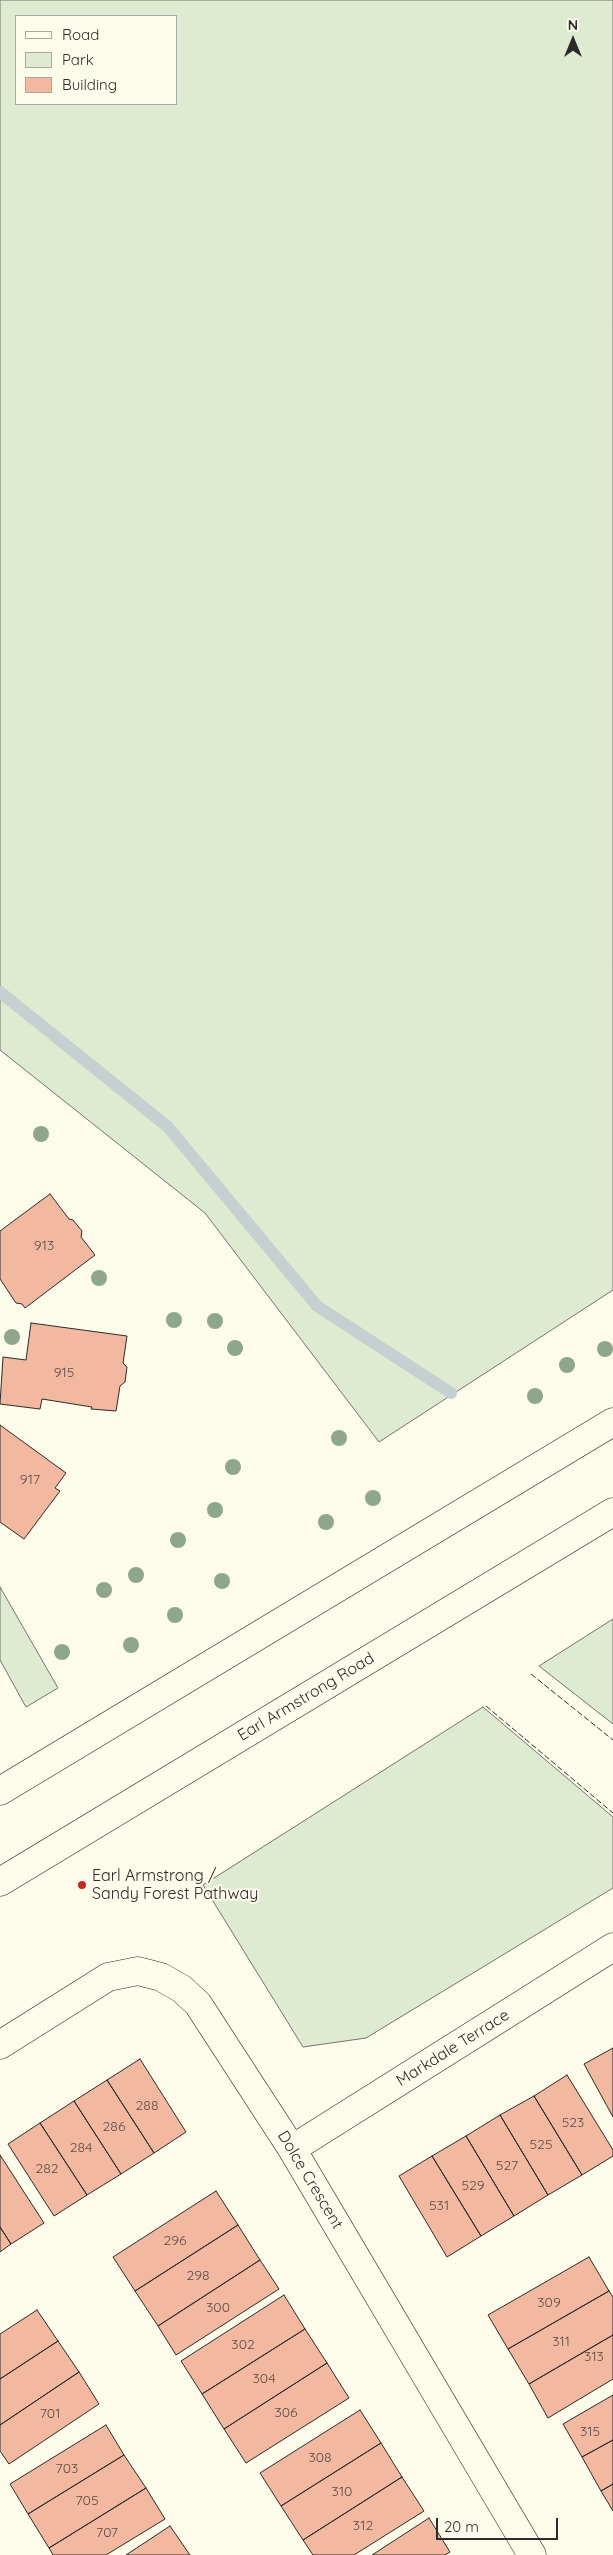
<!DOCTYPE html>
<style>
body{margin:0}
#map{position:relative;width:613px;height:2555px;overflow:hidden;background:#fdfbea;font-family:Quicksand,sans-serif}
canvas{display:block}
.legend{position:absolute;left:15px;top:15px;width:162px;height:90px;box-sizing:border-box;background:#fdfbea;border:1px solid #a9a89e;margin:0;padding:6px 9px;list-style:none;font-size:15px;color:#2b2b2b}
.legend li{display:flex;align-items:center;gap:10px;height:25px}
.legend b{width:25px;border:1px solid #a9a89e}
.north{position:absolute;left:548px;top:15px;width:50px;height:50px;-webkit-text-stroke:4px #fdfbea;paint-order:stroke;rotate:0deg;font-size:14px;font-weight:700;line-height:20px;text-align:center;color:#2b2b2b}
.north::after{content:'';display:block;margin:auto;width:18px;height:22px;background:#2b2b2b;clip-path:polygon(50% 0,100% 100%,50% 72%,0 100%)}
.scale{position:absolute;left:436px;top:2518px;width:122px;height:22px;box-sizing:border-box;border:2px solid #2b2b2b;border-top:0;padding-left:6px;font-size:15px;line-height:18px;white-space:nowrap;color:#2b2b2b;-webkit-text-stroke:4px #fdfbea;paint-order:stroke}
</style>
<div id="map">
<canvas width="613" height="2555"></canvas>
<ul class="legend">
<li><b style="height:6px;background:#fdfbea"></b>Road</li>
<li><b style="height:14px;background:#deebd1"></b>Park</li>
<li><b style="height:14px;background:#f2b8a0"></b>Building</li>
</ul>
<div class="north">N</div>
<div class="scale">20 m</div>
</div>
<script>
const c = document.querySelector('canvas').getContext('2d');
c.lineJoin = 'round';
function fillPath(path, color) { c.fillStyle = color; c.fill(path, 'evenodd'); }
const toPath = rows => new Path2D(rows.map(r => 'M' + r).join(''));
function stroke(path, color, width, dash) { c.strokeStyle = color; c.lineWidth = width; c.lineCap = dash ? 'butt' : 'round'; c.setLineDash(dash || []); c.stroke(path); }
function label(font, color, halo, rows, align = 'center') {
  c.font = font + ' Quicksand,sans-serif'; c.lineWidth = 4; c.setLineDash([]); c.textBaseline = 'middle'; c.strokeStyle = halo; c.fillStyle = color; for (const [text, x, y, turn = 0] of rows) {
    c.save(); c.translate(x, y); c.rotate((+turn || 0) * Math.PI / 180); c.textAlign = isNaN(turn) ? turn : align; if (halo) c.strokeText(text, 0, 0); c.fillText(text, 0, 0); c.restore();
  }
}
const green = toPath([
 [0,0,613,0,613,1290,379,1442,205,1213,0,1050,0,0],
 [16,16,176,16,176,104,16,104,16,16],
 [0,1587,58,1688,26,1707,0,1660,0,1587],
 [613,1619,613,1724,539,1666,613,1619],
 [483,1707,613,1817,613,1888,366,2038,303,2047,203,1885,483,1707]
]);
fillPath(green, '#deebd1');
stroke(green, '#74746e', 1);
stroke(toPath([
 [0,992,168,1127,317,1306,451,1393]
]), '#c7d0d0', 12);
const building = toPath([
 [50,1194,69,1219,73,1220,82,1231,81,1237,95,1255,25,1308,22,1304,16,1303,0,1279,0,1231,50,1194],
 [31,1323,127,1336,123,1363,127,1367,125,1382,120,1386,116,1411,91,1409,92,1407,42,1399,40,1409,0,1404,3,1357,26,1360,31,1323],
 [0,1425,66,1473,55,1488,60,1491,24,1539,0,1522,0,1425],
 [613,2048,613,2117,584,2064,613,2048],
 [140,2059,186,2132,154,2153,107,2080,140,2059],
 [567,2075,613,2150,613,2156,582,2175,534,2096,567,2075],
 [107,2080,154,2153,121,2174,74,2101,107,2080],
 [534,2096,582,2175,548,2195,500,2115,534,2096],
 [74,2101,121,2174,87,2195,40,2123,74,2101],
 [500,2115,548,2195,514,2216,466,2136,500,2115],
 [40,2123,87,2195,54,2216,8,2144,40,2123],
 [466,2136,514,2216,481,2236,432,2156,466,2136],
 [0,2155,44,2223,11,2244,0,2227,0,2155],
 [432,2156,481,2236,447,2257,399,2176,432,2156],
 [216,2191,238,2225,135,2291,113,2257,216,2191],
 [238,2225,260,2260,158,2326,135,2291,238,2225],
 [0,2227,11,2244,0,2252,0,2227],
 [589,2257,609,2291,508,2349,488,2315,589,2257],
 [260,2260,279,2289,176,2355,158,2326,260,2260],
 [609,2291,613,2297,613,2335,529,2384,508,2349,609,2291],
 [284,2295,305,2329,202,2394,181,2361,284,2295],
 [37,2310,58,2341,0,2379,0,2334,37,2310],
 [305,2329,327,2363,224,2429,202,2394,305,2329],
 [613,2335,613,2379,548,2418,529,2384,613,2335],
 [58,2341,79,2372,0,2425,0,2379,58,2341],
 [327,2363,349,2398,246,2463,224,2429,327,2363],
 [79,2372,99,2404,9,2464,0,2451,0,2425,79,2372],
 [613,2395,613,2440,582,2457,563,2424,613,2395],
 [360,2410,381,2443,281,2506,260,2473,360,2410],
 [106,2425,124,2455,28,2514,10,2484,106,2425],
 [613,2440,613,2484,601,2491,582,2457,613,2440],
 [381,2443,402,2477,303,2540,281,2506,381,2443],
 [124,2455,146,2488,49,2548,28,2514,124,2455],
 [402,2477,424,2511,354,2555,313,2555,303,2540,402,2477],
 [613,2484,613,2511,601,2491,613,2484],
 [146,2488,165,2519,106,2555,53,2555,49,2548,146,2488],
 [429,2518,450,2552,445,2555,372,2555,429,2518],
 [170,2526,190,2555,126,2555,170,2526]
]);
fillPath(building, '#f2b8a0');
stroke(building, '#2b2b2b', 1);
const minor = toPath([
 [0,2045,108,1977,138,1971,161,1977,182,1989,198,2004,292,2149,532,2555],
 [292,2149,613,1947]
]);
const major = toPath([
 [0,1791,613,1422],
 [0,1882,613,1512]
]);
stroke(minor, '#2b2b2b', 29);
stroke(major, '#2b2b2b', 29);
stroke(minor, '#fdfbea', 28);
stroke(major, '#fdfbea', 28);
stroke(toPath([
 [531,1674,613,1740],
 [486,1706,613,1813]
]), '#2b2b2b', 1, [6, 2.5]);
c.fillStyle = '#8ea78a';
for (const [x, y] of [
 [41,1134],
 [99,1278],
 [174,1320],
 [215,1321],
 [12,1337],
 [235,1348],
 [605,1349],
 [567,1365],
 [535,1396],
 [339,1438],
 [233,1467],
 [373,1498],
 [215,1510],
 [326,1522],
 [178,1540],
 [136,1575],
 [222,1581],
 [104,1590],
 [175,1615],
 [131,1645],
 [62,1652]
]) { c.beginPath(); c.arc(x, y, 8, 0, 2 * Math.PI); c.fill(); }
for (const [x, y, r, color] of [
 [82,1885,5,"#c62828"]
]) { const dot = new Path2D(); dot.arc(x, y, r, 0, 2 * Math.PI); c.fillStyle = color; c.fill(dot); stroke(dot, '#fdfbea', 2); }
label('14px', '#5d4e48', null, [
 ["913",44,1246],
 ["915",64,1373],
 ["917",30,1480],
 ["288",147,2106],
 ["523",573,2123],
 ["286",114,2127],
 ["525",541,2145],
 ["284",81,2148],
 ["527",507,2166],
 ["282",47,2169],
 ["529",473,2186],
 ["531",439,2206],
 ["296",175,2241],
 ["298",198,2276],
 ["309",549,2303],
 ["300",218,2308],
 ["311",561,2342],
 ["302",243,2345],
 ["313",594,2357],
 ["304",264,2379],
 ["306",286,2413],
 ["701",50,2414],
 ["315",590,2432],
 ["308",320,2458],
 ["703",67,2469],
 ["310",342,2492],
 ["705",87,2501],
 ["312",363,2526],
 ["707",107,2533]
]);
label('16px', '#2b2b2b', '#fdfbea', [
 ["Earl Armstrong Road",306,1697,-31],
 ["Markdale Terrace",453,2048,-32],
 ["Dolce Crescent",310,2180,59]
]);
label('16px', '#2b2b2b', '#fdfbea', [
 ["Earl Armstrong /",92,1876],
 ["Sandy Forest Pathway",92,1894]
], 'left');
</script>
